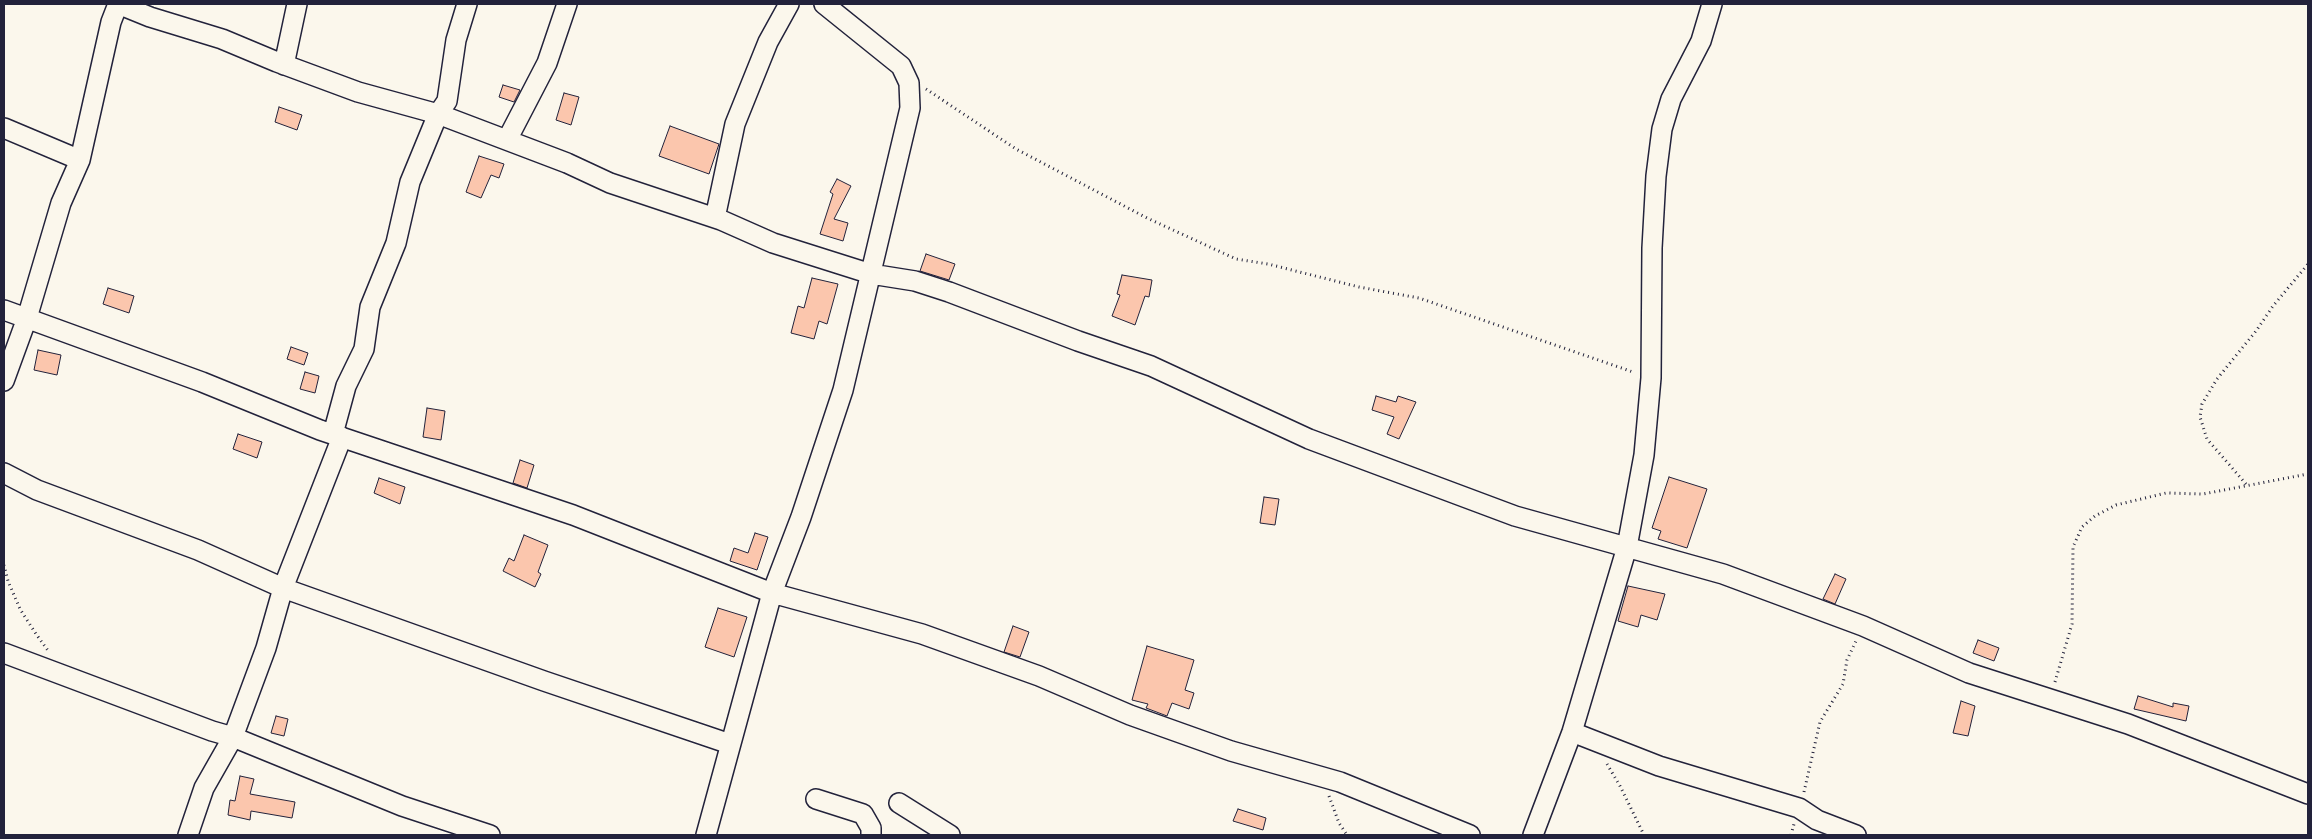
<!DOCTYPE html>
<style>
body{margin:0}
#map{position:relative;width:2312px;height:839px;overflow:hidden;background:#fbf7ec;font-family:"Comic Neue",sans-serif}
canvas{display:block}
.frame{position:absolute;inset:0;border:5px solid #22223b;pointer-events:none}
</style>
<div id="map">
<canvas width="2312" height="839"></canvas>
<div class="frame"></div>
</div>
<script>
const c = document.querySelector('canvas').getContext('2d');
c.lineJoin = 'round';
function fillPath(path, color) { c.fillStyle = color; c.fill(path, 'evenodd'); }
const toPath = rows => new Path2D(rows.map(r => 'M' + r).join(''));
function stroke(path, color, width, dash) { c.strokeStyle = color; c.lineWidth = width; c.lineCap = dash ? 'butt' : 'round'; c.setLineDash(dash || []); c.stroke(path); }
const building = toPath([
 [503,85,520,90,514,102,499,97,503,85],
 [564,93,579,97,571,125,556,120,564,93],
 [279,107,302,115,297,130,275,122,279,107],
 [670,126,719,144,709,174,659,156,670,126],
 [479,156,504,164,499,178,491,175,481,198,466,192,479,156],
 [837,179,851,186,834,219,848,223,843,241,820,234,833,194,830,192,837,179],
 [926,254,955,264,949,280,920,271,926,254],
 [1122,275,1152,280,1149,297,1145,296,1135,325,1112,316,1120,295,1117,294,1122,275],
 [812,278,838,284,827,324,819,321,814,339,791,333,798,306,804,308,812,278],
 [108,288,134,296,129,313,103,304,108,288],
 [291,347,308,353,304,365,287,359,291,347],
 [38,350,61,355,57,375,34,370,38,350],
 [305,372,319,376,315,393,300,389,305,372],
 [1376,396,1396,402,1398,396,1416,402,1399,439,1387,434,1394,417,1372,410,1376,396],
 [427,408,445,411,441,440,423,437,427,408],
 [238,434,262,442,257,458,233,449,238,434],
 [520,460,534,465,527,488,513,483,520,460],
 [1669,477,1707,489,1687,548,1658,539,1661,531,1652,528,1669,477],
 [379,478,405,487,400,504,374,493,379,478],
 [1264,497,1279,499,1275,525,1260,523,1264,497],
 [755,533,768,537,757,570,730,561,734,548,748,553,755,533],
 [524,535,548,545,538,572,541,574,535,587,503,571,509,558,514,561,524,535],
 [1835,574,1846,579,1835,604,1823,599,1835,574],
 [1628,586,1665,594,1657,620,1641,615,1638,627,1618,621,1628,586],
 [718,608,747,617,734,657,705,647,718,608],
 [1013,626,1029,632,1020,657,1004,652,1013,626],
 [1978,640,1999,648,1994,661,1973,653,1978,640],
 [1147,646,1194,660,1185,690,1194,693,1189,709,1172,703,1167,716,1146,708,1148,704,1132,700,1147,646],
 [2138,696,2173,707,2173,703,2189,706,2186,721,2134,709,2138,696],
 [1961,701,1975,706,1968,736,1953,733,1961,701],
 [276,716,288,719,284,736,271,733,276,716],
 [240,776,254,779,250,794,295,802,292,818,251,811,250,820,228,815,230,800,235,801,240,776],
 [1238,809,1266,818,1263,830,1233,821,1238,809]
]);
fillPath(building, '#fbc6ad');
stroke(building, '#22223b', 1);
const street = toPath([
 [118,4,150,17,222,39,277,62,358,92,438,114,567,163,610,183,721,220,773,243,871,274,915,281,949,292,1078,341,1151,366,1309,439,1515,516,1723,574,1863,626,1969,673,2128,724,2308,794],
 [284,65,297,4],
 [4,128,80,160],
 [507,140,547,63,567,4],
 [715,218,735,124,768,42,789,4],
 [4,310,202,382,320,430,573,515,772,593,922,634,1039,676,1130,715,1231,751,1340,782,1470,835],
 [4,381,27,318,61,203,80,160,111,22,118,4],
 [333,434,346,386,364,349,370,307,396,243,410,182,438,114,447,101,456,40,467,4],
 [4,473,37,490,198,550,283,588,544,681,730,744],
 [4,653,212,731,233,737,402,806,490,835],
 [1572,732,1659,766,1799,808,1817,820,1856,835],
 [816,799,863,814,871,828,871,835],
 [899,803,950,835],
 [188,835,204,788,233,737,266,648,283,588,342,437],
 [706,835,772,593,801,517,843,390,910,108,909,83,901,66,824,4],
 [1533,835,1572,732,1627,547,1644,455,1651,378,1652,248,1656,176,1662,129,1671,99,1701,41,1712,4]
]);
stroke(street, '#22223b', 22);
stroke(toPath([
 [926,89,1016,149,1147,218,1236,259,1268,264,1359,287,1419,298,1633,372],
 [2246,484,2207,439,2200,417,2202,404,2217,379,2256,331,2273,306,2308,264],
 [4,565,8,581,20,609,36,634,49,652],
 [2055,682,2072,624,2073,547,2082,527,2095,516,2116,505,2166,493,2203,494,2308,474],
 [1607,764,1620,786,1644,835],
 [1804,792,1820,722,1843,684,1847,660,1856,641],
 [1329,796,1339,823,1347,835],
 [1791,835,1794,824]
]), '#22223b', 3, [1, 4]);
stroke(street, '#fbf7ec', 19);
</script>
